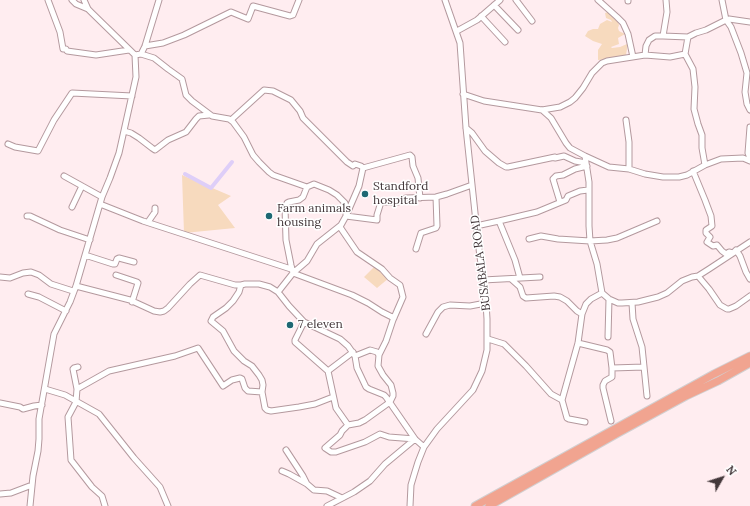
<!DOCTYPE html>
<style>
body{margin:0}
#map{position:relative;width:750px;height:506px;overflow:hidden;background:#ffedf0;font-family:Lora,serif}
canvas{display:block}
.north{position:absolute;left:702px;top:458px;width:40px;height:40px;-webkit-text-stroke:3px #fff;paint-order:stroke;rotate:51deg;font-size:11px;font-weight:700;line-height:16px;text-align:center;color:#43373a}
.north::after{content:'';display:block;margin:auto;width:14px;height:18px;background:#43373a;clip-path:polygon(50% 0,100% 100%,50% 72%,0 100%)}
</style>
<div id="map">
<canvas width="750" height="506"></canvas>
<div class="north">N</div>
</div>
<script>
const c = document.querySelector('canvas').getContext('2d');
c.lineJoin = 'round';
function fillPath(path, color) { c.fillStyle = color; c.fill(path, 'evenodd'); }
const toPath = rows => new Path2D(rows.map(r => 'M' + r).join(''));
function stroke(path, color, width, dash) { c.strokeStyle = color; c.lineWidth = width; c.lineCap = dash ? 'butt' : 'round'; c.setLineDash(dash || []); c.stroke(path); }
function label(font, color, halo, rows, align = 'center') {
  c.font = font + ' Lora,serif'; c.lineWidth = 3; c.setLineDash([]); c.textBaseline = 'middle'; c.strokeStyle = halo; c.fillStyle = color; for (const [text, x, y, turn = 0] of rows) {
    c.save(); c.translate(x, y); c.rotate((+turn || 0) * Math.PI / 180); c.textAlign = isNaN(turn) ? turn : align; if (halo) c.strokeText(text, 0, 0); c.fillText(text, 0, 0); c.restore();
  }
}
fillPath(toPath([
 [609,12,616,18,619,25,618,28,619,31,625,34,618,38,619,44,611,47,612,48,620,47,627,44,627,49,626,55,618,58,598,60,598,50,602,44,593,41,585,36,588,31,593,29,598,29,600,24,607,20,612,22,611,20,606,18,605,13],
 [182,175,231,196,218,205,235,228,184,233],
 [375,266,389,278,377,288,364,277]
]), '#f7dabe');
stroke(toPath([
 [185,174,211,188,232,162]
]), '#decef8', 4);
const minor = toPath([
 [48,0,60,32,63,49,66,49,67,51,96,55,129,50],
 [72,0,76,4,88,9],
 [516,0,532,21],
 [598,0,617,17,623,23,628,34,633,57],
 [722,0,726,20,731,27,741,53,747,73,745,92,747,104,750,110],
 [628,1,628,0],
 [494,5,518,30],
 [481,16,505,42],
 [457,31,477,20,500,0],
 [663,36,688,37],
 [145,46,163,43,184,35,231,12,248,19,253,6,290,16,293,15,299,0],
 [141,54,145,46,159,0],
 [135,55,141,54,154,58,168,69,182,79,186,95,192,101,212,116,229,119,233,122,244,137,253,155,259,162,269,172,273,175,307,187,314,184,329,190,337,195,345,203,346,206,346,216,377,220,377,215,381,202,398,202,406,198,436,197,447,194,472,185],
 [645,55,670,57,685,54],
 [463,94,484,101,542,110,560,107,570,102,575,98,583,88,592,73,602,63,607,61,645,55,646,46,649,40,655,36,663,36,667,12,666,0],
 [542,110,551,118,566,143,570,148,585,156,609,167,629,169,645,174,663,177,679,177,687,175,705,165,721,159,743,158,750,161],
 [231,120,264,90,273,91,291,100,300,111,303,118,347,162,353,166,355,164,361,166,363,168,359,186,346,216,341,225,317,244,307,261,293,273,278,292],
 [626,120,629,142,629,169],
 [750,127,748,153,750,158],
 [466,128,472,133,485,151,499,163,506,167,508,167,555,157,555,158,564,156,575,161,586,163],
 [124,131,131,133,139,138,152,148,155,150,168,140,186,132,196,119,199,116,209,115],
 [8,144,15,147,38,151,54,120,72,93,132,96],
 [585,156,589,182,589,226,590,241,597,264,602,293,609,299,618,303,622,303,638,302,658,297,667,293,682,281,692,277,698,276,709,269,750,242],
 [705,165,702,148,702,135,698,124,694,109,695,87,693,69,685,54,688,37,696,33,706,30,726,20,729,19,750,22],
 [363,168,410,155,412,157,413,166,418,178,420,198],
 [693,171,705,200,711,216,712,226,706,230,706,233,710,237,707,242,713,246,717,245,722,251,726,254,729,252,733,253,736,250,740,256,746,272,750,279],
 [64,176,102,197],
 [307,187,303,197,299,200,289,202,287,203,285,207,286,240,291,265,293,273,352,295,368,303,382,312,394,318],
 [560,202,553,179,556,176,563,175,575,169,587,166],
 [100,204,143,221,291,269],
 [72,207,82,186],
 [27,216,30,216,60,230,90,240],
 [499,221,537,212,566,200,568,196,580,191,588,190],
 [148,222,155,212,155,208],
 [476,226,499,221,515,260,520,278],
 [340,227,357,252,382,269,390,278,400,285,403,297,393,320,386,341,379,355,378,366,383,375,391,385,393,393,393,396,390,402,365,420,359,423,348,425,342,431,340,435,325,448,331,452,336,452,365,442,380,434,389,437,415,439],
 [529,239,541,236,558,239,590,241,607,240,617,238,657,221],
 [416,249,421,233,436,228,437,226,436,197],
 [85,255,113,264,115,264,117,259,119,258,134,262],
 [116,275,137,282,138,283,132,302],
 [698,276,709,289,720,305,727,309,729,309,736,306,750,296],
 [0,277,10,278,23,273,31,272,39,275,51,284,73,291],
 [511,279,520,287,523,296,526,298,554,296,560,297,567,301,577,311,582,314],
 [483,280,540,277],
 [241,285,239,292,233,301,226,308,213,317,211,321,223,331,234,351,244,361,252,366,259,375,262,380,263,385,262,392,265,408,267,410,271,411,299,407,315,404,333,397],
 [76,286,130,300,154,311,160,312,164,311,168,308,190,284,200,275,235,285,241,285,245,284,259,284,270,287,278,292,289,306,304,322,340,339,348,346,355,356,357,368,366,387,369,389,384,395,386,397,415,439],
 [28,294,39,297,66,311],
 [632,303,633,319,642,347,647,396],
 [304,322,295,340,295,342,328,371],
 [426,334,438,312,443,307,450,305,470,306,486,303],
 [608,337,609,299],
 [488,339,504,344,526,366,551,394,562,400,567,418,569,419,585,422],
 [578,343,607,350,610,352,612,368,612,377,605,381,603,385,603,388,611,421],
 [355,356,370,350,377,352,379,355],
 [612,368,644,367],
 [45,389,65,395,99,414,134,458,160,487,168,506],
 [77,389,73,369,74,368,78,367],
 [562,400,578,343,582,314,586,304,591,299,602,293],
 [0,403,20,407,23,409,34,406,42,405],
 [348,425,336,408,328,371,353,352],
 [286,450,303,476,307,484],
 [282,471,289,474,307,484,314,490,327,491,342,498],
 [0,494,11,493,32,485],
 [30,506,33,476,38,451,39,439,39,419,54,334,70,302,76,286,102,197,110,178,119,153,136,77,135,55,92,13,88,9,84,0],
 [105,506,102,496,92,487,71,460,68,417,76,402,77,389,109,371,175,356,198,348,223,386,232,380,240,378,242,379,245,388,248,391,262,392],
 [327,506,354,492,370,481,385,464,415,439,424,447],
 [410,506,411,485,414,475,418,462,424,447,437,429,473,390,482,371,487,350,487,319,486,303,478,241,466,128,460,43,445,0]
]);
const highway = toPath([
 [475,506,714,374,750,356],
 [489,506,618,433,686,396,718,381,750,363]
]);
stroke(minor, '#b4999e', 7);
stroke(highway, '#d2cfd0', 9);
stroke(minor, '#fff', 5);
stroke(highway, '#f1a490', 7);
for (const [x, y, r, color] of [
 [365,194,4,"#1e6873"],
 [269,216,4,"#1e6873"],
 [290,325,4,"#1e6873"]
]) { const dot = new Path2D(); dot.arc(x, y, r, 0, 2 * Math.PI); c.fillStyle = color; c.fill(dot); stroke(dot, '#fff', 1.5); }
label('12px', '#43373a', '#fff', [
 ["Standford",373,187],
 ["hospital",373,201],
 ["Farm animals",277,209],
 ["housing",277,223],
 ["7 eleven",298,325]
], 'left');
label('12px', '#43373a', '#fff', [
 ["BUSABALA ROAD",481,263,-97]
]);
</script>
